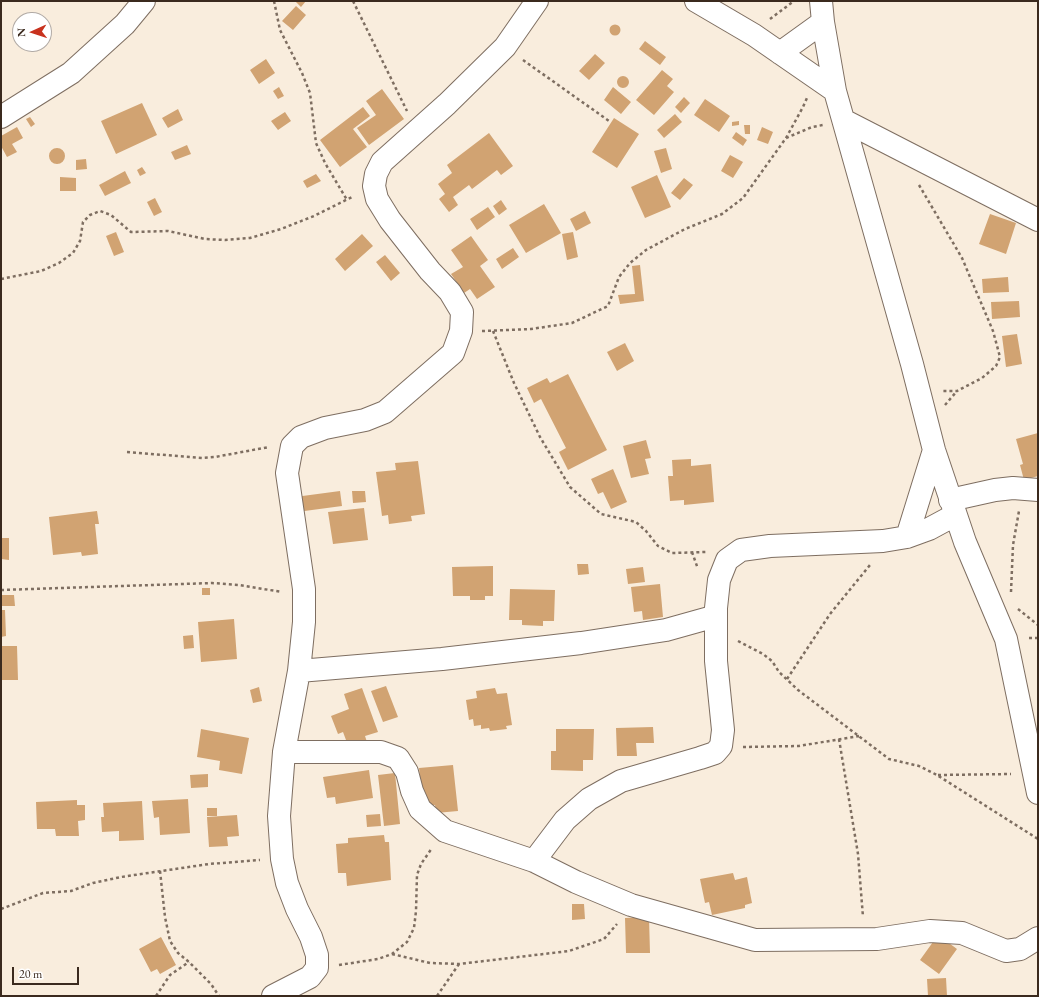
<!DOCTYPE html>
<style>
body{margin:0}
#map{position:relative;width:1039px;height:997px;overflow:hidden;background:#f9eddd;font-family:"EB Garamond",serif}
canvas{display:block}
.frame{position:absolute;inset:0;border:2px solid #3b2a1e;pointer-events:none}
.north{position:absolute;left:12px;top:12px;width:40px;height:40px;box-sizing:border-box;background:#fff;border:1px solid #b1aaa5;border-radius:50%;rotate:267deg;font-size:11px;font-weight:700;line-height:16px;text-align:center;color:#3b2a1e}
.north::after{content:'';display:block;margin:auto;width:14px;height:18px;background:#c8321e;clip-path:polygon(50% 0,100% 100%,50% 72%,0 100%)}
.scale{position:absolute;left:12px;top:967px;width:67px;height:18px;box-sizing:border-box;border:2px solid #3b2a1e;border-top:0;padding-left:5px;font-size:12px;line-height:14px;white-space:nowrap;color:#3b2a1e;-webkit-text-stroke:3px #fff;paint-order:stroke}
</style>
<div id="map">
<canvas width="1039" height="997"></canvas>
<div class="frame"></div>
<div class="north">N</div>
<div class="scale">20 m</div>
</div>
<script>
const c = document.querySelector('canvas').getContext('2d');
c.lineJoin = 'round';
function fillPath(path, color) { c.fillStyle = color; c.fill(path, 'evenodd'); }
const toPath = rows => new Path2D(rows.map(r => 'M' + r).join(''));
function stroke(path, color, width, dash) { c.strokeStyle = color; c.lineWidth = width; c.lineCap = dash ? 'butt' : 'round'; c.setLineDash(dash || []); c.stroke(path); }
fillPath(toPath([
 [295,1,306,1,301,7],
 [296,6,306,15,293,30,282,21],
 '609.5 30a5.5 5.5 0 1 1 11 0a5.5 5.5 0 1 1-11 0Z',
 [645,41,666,57,660,65,639,49],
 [595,54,605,63,589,80,579,71],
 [266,59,275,73,259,84,250,70],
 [662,70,673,79,667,86,674,92,654,115,636,100],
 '617 82a6 6 0 1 1 12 0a6 6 0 1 1-12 0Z',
 [279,87,284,96,278,99,273,91],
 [613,87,631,102,621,114,604,100],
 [382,89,404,119,369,145,357,128,376,115,366,101],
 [684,97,690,103,681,113,675,107],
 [705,99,730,116,719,132,694,115],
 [142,103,157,135,116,154,101,121],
 [363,107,370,116,353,129,367,147,340,167,320,140],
 [178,109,183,120,168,128,162,118],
 [285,112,291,121,278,130,271,121],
 [675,114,682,122,664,138,657,130],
 [30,117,35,124,31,127,26,119],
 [614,118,639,134,617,168,592,152],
 [739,121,739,125,732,126,732,122],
 [744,125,750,125,750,134,745,134],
 [17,127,23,138,12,144,17,152,7,157,1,146,1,136],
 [762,127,773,132,768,144,757,140],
 [736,132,747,140,743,146,732,138],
 [489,133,513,166,501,175,497,170,472,189,469,185,453,197,458,205,449,212,439,199,445,194,438,184,452,173,447,165],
 [187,145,191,154,175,160,171,152],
 [666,148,672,169,661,173,654,151],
 '49 156a8 8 0 1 1 16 0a8 8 0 1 1-16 0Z',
 [730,155,743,162,733,178,721,171],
 [86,159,87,169,76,170,76,160],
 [142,167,146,173,140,176,137,170],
 [125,171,131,183,105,196,99,185],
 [316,174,321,181,307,188,303,181],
 [657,175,671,207,645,218,631,187],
 [60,177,76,178,76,191,60,191],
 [684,178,693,185,680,200,671,193],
 [155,198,162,212,154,216,147,202],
 [501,200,507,209,499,215,493,206],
 [544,204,561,233,526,253,509,225],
 [488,207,495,217,477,230,470,219],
 [585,211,591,223,576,231,570,219],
 [990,214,1016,223,1006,254,979,244],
 [116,232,124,252,114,256,106,236],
 [573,232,578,257,567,260,562,234],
 [362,234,373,246,345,271,335,259],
 [471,236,488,260,480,266,495,287,477,299,470,289,464,293,451,274,463,267,451,250],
 [513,248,519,257,502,269,496,259],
 [385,255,400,273,391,281,376,262],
 [640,265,644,301,620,304,618,295,635,294,632,266],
 [1008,277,1009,292,983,293,982,279],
 [1019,301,1020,317,992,319,991,302],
 [1017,334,1022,364,1006,367,1002,336],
 [625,343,634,361,617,371,607,352],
 [568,374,607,450,568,470,559,452,566,448,541,399,534,403,527,388,547,378,550,383],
 [1038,433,1038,476,1024,480,1020,465,1023,464,1016,439],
 [646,440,651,458,645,459,649,474,631,478,623,446],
 [691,459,691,466,711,464,714,502,684,505,684,500,670,501,668,476,673,476,672,460],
 [418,461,425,514,411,516,412,521,389,524,388,515,382,516,376,472,396,470,395,463],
 [613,469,627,502,611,509,603,492,598,494,591,479],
 [340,491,342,506,297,512,295,497],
 [352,491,365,491,366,502,353,503],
 [364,508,368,540,333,544,328,512],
 [97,511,99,524,95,524,98,554,82,556,81,552,53,555,49,517],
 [1,538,9,538,9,560,1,559],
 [577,564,588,564,589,574,578,575],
 [493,566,493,596,485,596,485,600,470,600,470,596,453,596,452,567],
 [643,567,645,582,628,584,626,569],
 [660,584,663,617,643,620,642,611,634,612,631,587],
 [202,588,210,588,210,595,202,595],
 [510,589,555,590,554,621,543,621,543,626,522,625,522,620,509,620],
 [1,595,14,595,15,606,1,606],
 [1,610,5,610,6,636,1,637],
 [234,619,237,659,201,662,198,622],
 [193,635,194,648,184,649,183,636],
 [1,646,17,646,18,680,1,680],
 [386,686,398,717,383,722,371,691],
 [259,687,262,701,253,703,250,690],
 [362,688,378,732,365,736,367,742,349,748,343,732,338,734,331,716,349,709,344,694],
 [495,688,497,694,507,693,512,725,506,726,507,729,490,731,489,728,481,729,481,725,474,726,473,719,469,720,466,700,477,698,476,691],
 [653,727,654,743,636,743,637,756,617,756,616,728],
 [201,729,249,738,242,774,219,770,220,761,197,757],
 [556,729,594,729,593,760,583,760,583,771,551,770,551,751,556,751],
 [453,765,458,811,436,813,435,805,423,806,419,768],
 [369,770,373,798,336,804,335,797,327,798,323,777],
 [395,773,400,824,384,826,378,775],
 [208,774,208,787,191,788,190,775],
 [188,799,190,833,160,835,159,817,154,818,152,801],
 [77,800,77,805,85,805,85,820,78,821,79,836,56,836,55,829,37,829,36,802],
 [142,801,144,840,119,841,119,831,102,832,101,817,104,817,103,803],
 [207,808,217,808,217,816,207,816],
 [380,814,381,826,367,827,366,815],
 [237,815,239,836,227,837,228,846,209,847,207,817],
 [384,835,385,842,389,842,391,880,347,886,346,873,338,873,336,844,348,843,348,838],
 [733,873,735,880,747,877,752,903,745,905,745,908,712,915,709,902,705,903,700,879],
 [572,904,584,904,585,919,572,920],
 [649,917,650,953,626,953,625,918],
 [938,935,957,949,939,974,920,960],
 [161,937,176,965,160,974,157,969,151,972,139,949],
 [946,978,947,996,928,996,927,979]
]), '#d1a372');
const minor = toPath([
 [696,1,754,35,835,91],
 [821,1,823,22,835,91,912,364,934,450,965,542,1006,639,1038,793],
 [780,53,823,22],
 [1,117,71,73,125,24,144,1],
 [845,121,1038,220],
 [950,500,995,490,1013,488,1038,490],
 [907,537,934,450],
 [299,671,442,659,581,643,666,630,716,616],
 [284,752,381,752,398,758,407,772,412,791,420,809,445,831,534,861,576,882,631,905,755,940,877,939,930,931,962,933,1006,951,1020,949,1038,938],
 [534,861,565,820,589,799,621,781,700,758,715,753,721,746,723,730,716,661,716,608,719,580,727,560,741,550,770,546,883,541,907,537,929,529,955,515],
 [273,996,310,977,317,968,317,955,311,937,297,909,287,883,282,859,279,816,284,752,299,671,304,622,304,589,287,473,292,446,301,437,325,428,365,420,385,412,453,353,461,331,462,312,450,292,430,271,390,220,377,199,374,186,376,174,382,162,447,104,505,47,537,1]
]);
stroke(minor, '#7e6e61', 24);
stroke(toPath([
 [274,1,280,30,302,73,310,93,316,143,325,163,347,200],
 [353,1,407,111],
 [770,19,794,1],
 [523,60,609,121],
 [786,138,812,127,823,125],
 [919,185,962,258,993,331,1000,357,996,366,982,378,957,391,942,391],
 [1,279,41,271,59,263,73,253,80,241,83,222,90,215,100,211,111,215,131,232,168,231,205,239,225,240,250,238,281,229,314,216,354,196],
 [482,331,531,329,572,323,608,306,619,277,630,263,646,250,685,229,722,214,743,198,786,138,803,107,807,98],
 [493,331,514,383,540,437,570,487,601,514,636,522,646,531,658,546,672,553,706,552],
 [945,405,957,391],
 [127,452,202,458,215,457,269,447],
 [692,552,698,569],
 [1,590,212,583,239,585,282,592],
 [1011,592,1013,545,1019,511],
 [1018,609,1038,625],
 [1029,638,1038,638],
 [738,641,763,654,772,661,779,672,798,690,889,759,919,766,937,775,1038,839],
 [787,679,830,614,870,565],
 [839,739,858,854,863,917],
 [743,747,799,746,859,736],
 [938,775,1011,774],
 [160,871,165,917,170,941,178,953,189,962,211,984,219,996],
 [1,909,43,893,71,891,93,883,121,877,209,864,260,860],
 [392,954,430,963,459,964,569,951,604,939,617,924],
 [339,965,378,959,392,954,407,942,414,928,416,911,417,875,421,864,432,848],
 [156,996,170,975,189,962],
 [437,996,459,964]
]), '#7e6e61', 2.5, [3, 3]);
stroke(minor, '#fff', 22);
</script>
